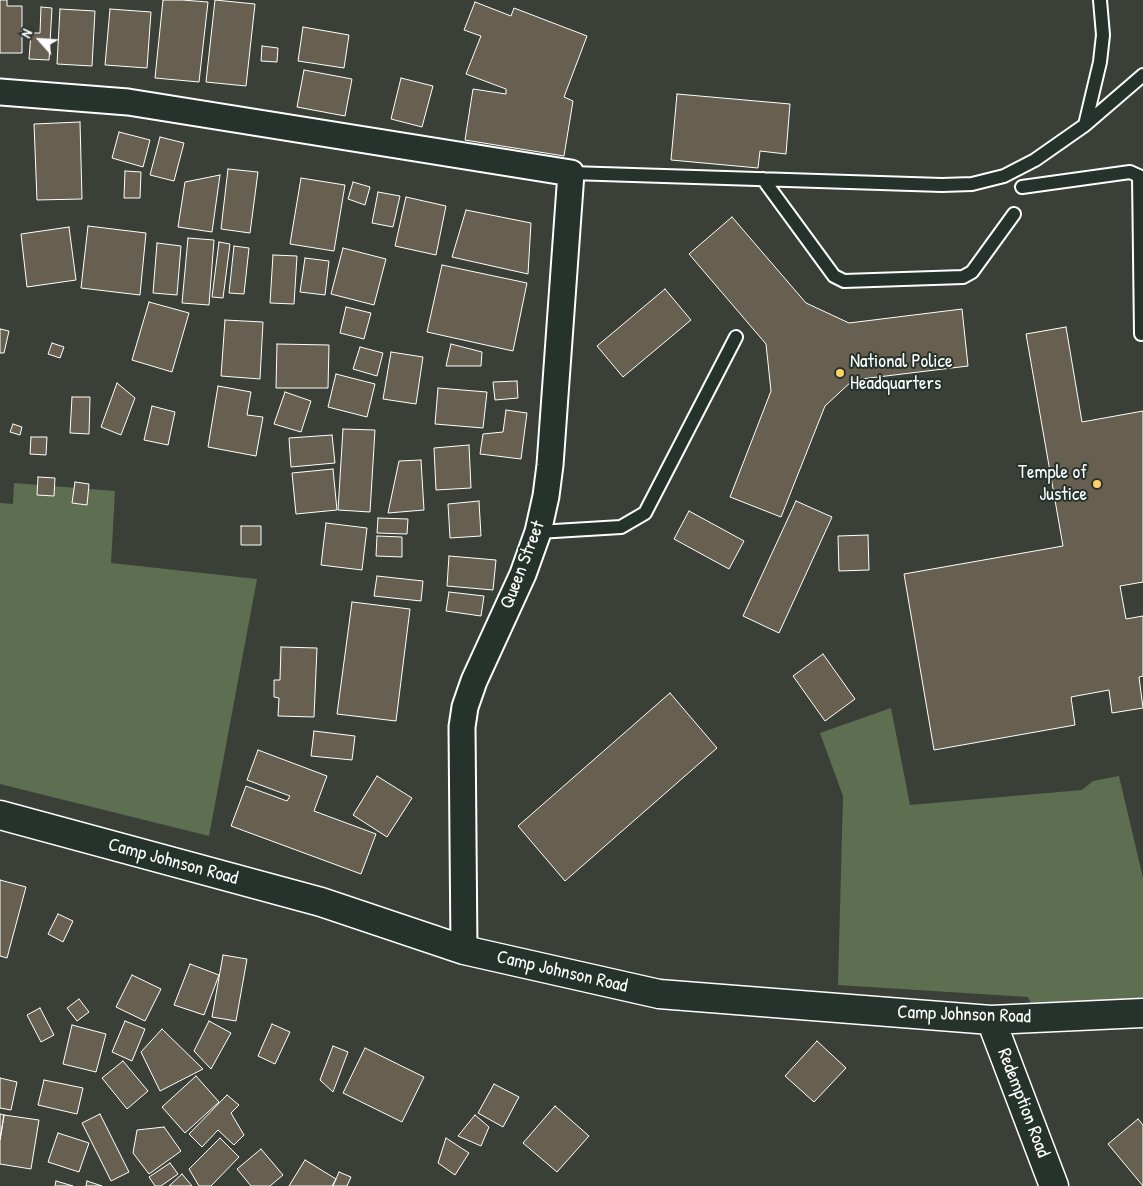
<!DOCTYPE html>
<style>
body{margin:0}
#map{position:relative;width:1143px;height:1186px;overflow:hidden;background:#3a4038;font-family:"Patrick Hand",sans-serif}
canvas{display:block}
.north{position:absolute;left:15px;top:15px;width:50px;height:50px;-webkit-text-stroke:4px #26332d;paint-order:stroke;rotate:296deg;font-size:14px;font-weight:700;line-height:20px;text-align:center;color:#fff}
.north::after{content:'';display:block;margin:auto;width:18px;height:22px;background:#fff;clip-path:polygon(50% 0,100% 100%,50% 72%,0 100%)}
</style>
<div id="map">
<canvas width="1143" height="1186"></canvas>
<div class="north">N</div>
</div>
<script>
const c = document.querySelector('canvas').getContext('2d');
c.lineJoin = 'round';
function fillPath(path, color) { c.fillStyle = color; c.fill(path, 'evenodd'); }
const toPath = rows => new Path2D(rows.map(r => 'M' + r).join(''));
function stroke(path, color, width, dash) { c.strokeStyle = color; c.lineWidth = width; c.lineCap = dash ? 'butt' : 'round'; c.setLineDash(dash || []); c.stroke(path); }
function label(font, color, halo, rows, align = 'center') {
  c.font = font + ' "Patrick Hand",sans-serif'; c.lineWidth = 4; c.setLineDash([]); c.textBaseline = 'middle'; c.strokeStyle = halo; c.fillStyle = color; for (const [text, x, y, turn = 0] of rows) {
    c.save(); c.translate(x, y); c.rotate((+turn || 0) * Math.PI / 180); c.textAlign = isNaN(turn) ? turn : align; if (halo) c.strokeText(text, 0, 0); c.fillText(text, 0, 0); c.restore();
  }
}
fillPath(toPath([
 [14,483,115,491,111,563,257,579,209,836,0,784,0,503,13,504],
 [891,708,910,805,1082,790,1093,781,1119,776,1143,878,1143,1016,1042,1026,1028,997,838,985,843,796,820,733]
]), '#5e6f51');
const building = toPath([
 [0,0,7,0,7,6,22,6,22,53,0,53,0,0],
 [163,0,182,0,208,2,199,82,155,78,163,0],
 [215,0,255,4,246,86,206,82,215,0],
 [475,2,511,16,514,8,587,36,564,97,573,101,564,156,465,140,473,89,506,94,506,89,466,74,481,36,464,30,475,2],
 [41,7,52,8,49,60,29,59,31,33,40,33,41,7],
 [60,9,95,11,92,66,57,64,60,9],
 [110,9,151,12,147,68,105,65,110,9],
 [303,27,349,35,344,68,298,61,303,27],
 [262,46,278,48,277,62,261,61,262,46],
 [304,70,352,79,345,116,297,107,304,70],
 [401,78,433,86,422,127,391,119,401,78],
 [677,94,790,104,786,154,760,151,758,168,671,160,677,94],
 [80,122,82,199,37,200,34,124,80,122],
 [119,132,150,140,143,167,112,158,119,132],
 [160,137,184,143,174,181,150,175,160,137],
 [228,169,258,172,250,233,221,229,228,169],
 [125,171,141,172,140,198,124,198,125,171],
 [220,175,212,232,178,227,185,182,220,175],
 [301,178,345,185,334,251,290,244,301,178],
 [353,182,370,187,365,205,348,199,353,182],
 [378,192,400,196,393,227,372,223,378,192],
 [406,197,446,206,436,255,395,246,406,197],
 [466,210,531,223,528,274,452,257,466,210],
 [732,217,806,303,849,323,962,309,968,366,853,380,825,406,781,517,730,497,771,391,766,344,689,254,732,217],
 [88,226,146,233,140,295,81,288,88,226],
 [69,227,76,280,27,287,21,234,69,227],
 [188,238,214,240,209,305,182,303,188,238],
 [219,242,230,244,223,298,212,297,219,242],
 [157,243,181,246,177,295,153,293,157,243],
 [234,246,249,248,244,294,229,293,234,246],
 [343,248,386,259,374,305,331,294,343,248],
 [273,255,297,256,294,304,270,303,273,255],
 [305,258,329,261,325,295,300,292,305,258],
 [442,265,527,283,513,351,427,332,442,265],
 [665,289,691,320,623,377,597,346,665,289],
 [149,302,189,313,172,372,132,360,149,302],
 [346,307,371,313,364,339,340,333,346,307],
 [225,320,263,322,260,379,221,376,225,320],
 [1066,327,1082,422,1143,411,1143,582,1120,586,1126,619,1143,616,1143,676,1139,677,1143,708,1112,713,1109,690,1071,697,1075,725,934,750,904,574,1063,546,1026,334,1066,327],
 [0,329,9,331,4,353,0,353,0,329],
 [52,343,64,347,60,358,48,354,52,343],
 [277,344,329,345,328,388,276,388,277,344],
 [451,344,482,352,481,366,446,366,451,344],
 [360,347,383,353,377,376,353,369,360,347],
 [391,352,423,357,416,404,383,399,391,352],
 [336,374,375,384,367,417,328,407,336,374],
 [517,381,518,398,495,400,493,382,517,381],
 [117,383,135,398,121,435,101,427,117,383],
 [218,386,251,392,247,415,263,417,256,456,208,447,218,386],
 [438,388,487,392,483,428,435,424,438,388],
 [285,392,311,401,301,432,274,424,285,392],
 [72,397,90,397,89,434,70,433,72,397],
 [152,406,175,412,168,445,144,440,152,406],
 [506,410,527,413,521,459,480,454,483,434,503,432,506,410],
 [13,424,22,427,20,435,10,432,13,424],
 [343,429,375,430,370,512,338,510,343,429],
 [332,435,335,463,291,467,289,438,332,435],
 [31,437,47,437,46,455,30,454,31,437],
 [469,445,471,488,436,490,434,448,469,445],
 [421,460,424,510,388,513,399,461,421,460],
 [333,469,337,510,296,514,292,473,333,469],
 [38,477,55,478,54,496,37,495,38,477],
 [75,482,89,484,87,505,72,503,75,482],
 [479,501,481,536,450,538,448,504,479,501],
 [796,501,832,517,779,633,743,616,796,501],
 [689,511,744,541,729,569,674,539,689,511],
 [378,518,408,519,407,534,377,533,378,518],
 [326,523,367,528,362,570,321,565,326,523],
 [241,526,261,526,261,545,241,545,241,526],
 [868,535,869,570,839,571,838,536,868,535],
 [377,536,402,537,402,557,376,556,377,536],
 [449,556,496,560,493,590,447,586,449,556],
 [377,576,423,581,421,601,374,596,377,576],
 [449,592,484,596,481,616,446,611,449,592],
 [352,602,410,609,396,721,337,714,352,602],
 [281,647,317,648,314,717,278,716,279,698,274,697,274,680,280,680,281,647],
 [823,654,855,699,825,721,793,676,823,654],
 [670,693,717,748,565,881,518,826,670,693],
 [314,731,355,736,352,760,311,756,314,731],
 [258,750,327,776,314,811,376,834,361,874,231,826,246,786,287,801,290,796,247,780,258,750],
 [377,776,412,798,387,837,353,815,377,776],
 [0,880,26,887,7,958,0,956,0,880],
 [58,914,73,921,63,942,48,934,58,914],
 [223,955,247,959,236,1021,212,1017,223,955],
 [190,964,219,975,204,1015,174,1005,190,964],
 [132,975,161,989,145,1021,116,1007,132,975],
 [79,999,89,1012,77,1021,67,1008,79,999],
 [40,1008,54,1035,41,1042,27,1015,40,1008],
 [125,1021,145,1029,132,1061,112,1052,125,1021],
 [209,1021,231,1033,211,1069,194,1051,209,1021],
 [272,1024,290,1032,275,1064,258,1056,272,1024],
 [72,1025,106,1034,96,1072,63,1064,72,1025],
 [162,1029,203,1069,160,1091,141,1052,162,1029],
 [817,1041,846,1068,814,1102,785,1076,817,1041],
 [333,1046,348,1052,333,1092,320,1080,333,1046],
 [365,1048,424,1077,402,1122,343,1093,365,1048],
 [123,1061,148,1091,127,1109,102,1078,123,1061],
 [196,1076,219,1102,185,1133,162,1107,196,1076],
 [0,1078,17,1082,11,1110,0,1108,0,1078],
 [44,1080,83,1088,77,1114,38,1105,44,1080],
 [494,1084,519,1097,503,1127,478,1113,494,1084],
 [227,1095,239,1105,231,1113,244,1135,234,1145,218,1130,202,1147,189,1134,227,1095],
 [555,1106,589,1136,557,1172,523,1143,555,1106],
 [0,1114,4,1115,0,1140,0,1114],
 [100,1114,129,1172,111,1181,82,1123,100,1114],
 [4,1115,39,1120,31,1169,0,1164,0,1140,4,1115],
 [475,1115,489,1127,481,1146,458,1136,475,1115],
 [1138,1119,1143,1125,1143,1186,1108,1144,1138,1119],
 [164,1127,181,1151,149,1174,133,1153,137,1130,164,1127],
 [58,1133,89,1143,79,1172,48,1162,58,1133],
 [220,1138,239,1157,211,1186,199,1186,189,1169,220,1138],
 [446,1138,469,1153,455,1175,438,1163,446,1138],
 [261,1149,283,1175,270,1186,251,1186,237,1169,261,1149],
 [305,1160,336,1179,332,1186,289,1186,305,1160],
 [170,1163,178,1174,161,1186,155,1186,149,1177,170,1163],
 [339,1172,351,1177,347,1186,333,1186,339,1172],
 [182,1174,192,1186,169,1186,182,1174],
 [56,1181,73,1186,55,1186,56,1181],
 [87,1181,102,1186,86,1186,87,1181]
]);
fillPath(building, '#676050');
stroke(building, '#fff', 1);
const lane = toPath([
 [1085,125,1143,75],
 [571,173,942,185,972,184,1004,176,1035,160,1085,125,1100,62,1103,35,1100,0],
 [763,179,834,276,844,281,963,277,972,272,1014,214],
 [1022,187,1130,172,1139,176,1141,334],
 [538,532,621,527,645,513,736,337]
]);
const street = toPath([
 [0,92,128,102,571,173,550,465,546,496,538,532,523,574,474,681,465,707,462,727,464,950]
]);
const secondary = toPath([
 [0,815,321,902,464,950,659,994,991,1020,1143,1013],
 [991,1020,1054,1186]
]);
stroke(lane, '#fff', 16);
stroke(street, '#fff', 29);
stroke(secondary, '#fff', 31);
stroke(lane, '#26332d', 12);
stroke(street, '#26332d', 25);
stroke(secondary, '#26332d', 28);
for (const [x, y, r, color] of [
 [840,373,5,"#ffd166"],
 [1097,484,5,"#ffd166"]
]) { const dot = new Path2D(); dot.arc(x, y, r, 0, 2 * Math.PI); c.fillStyle = color; c.fill(dot); stroke(dot, '#26332d', 2); }
label('19px', '#fff', '#26332d', [
 ["National Police",850,362],
 ["Headquarters",850,384],
 ["Temple of",1087,473,"right"],
 ["Justice",1087,495,"right"]
], 'left');
label('19px', '#fff', '#26332d', [
 ["Queen Street",523,565,-69],
 ["Camp Johnson Road",173,862,15],
 ["Camp Johnson Road",562,972,13],
 ["Camp Johnson Road",964,1015,2],
 ["Redemption Road",1023,1103,69]
]);
</script>
